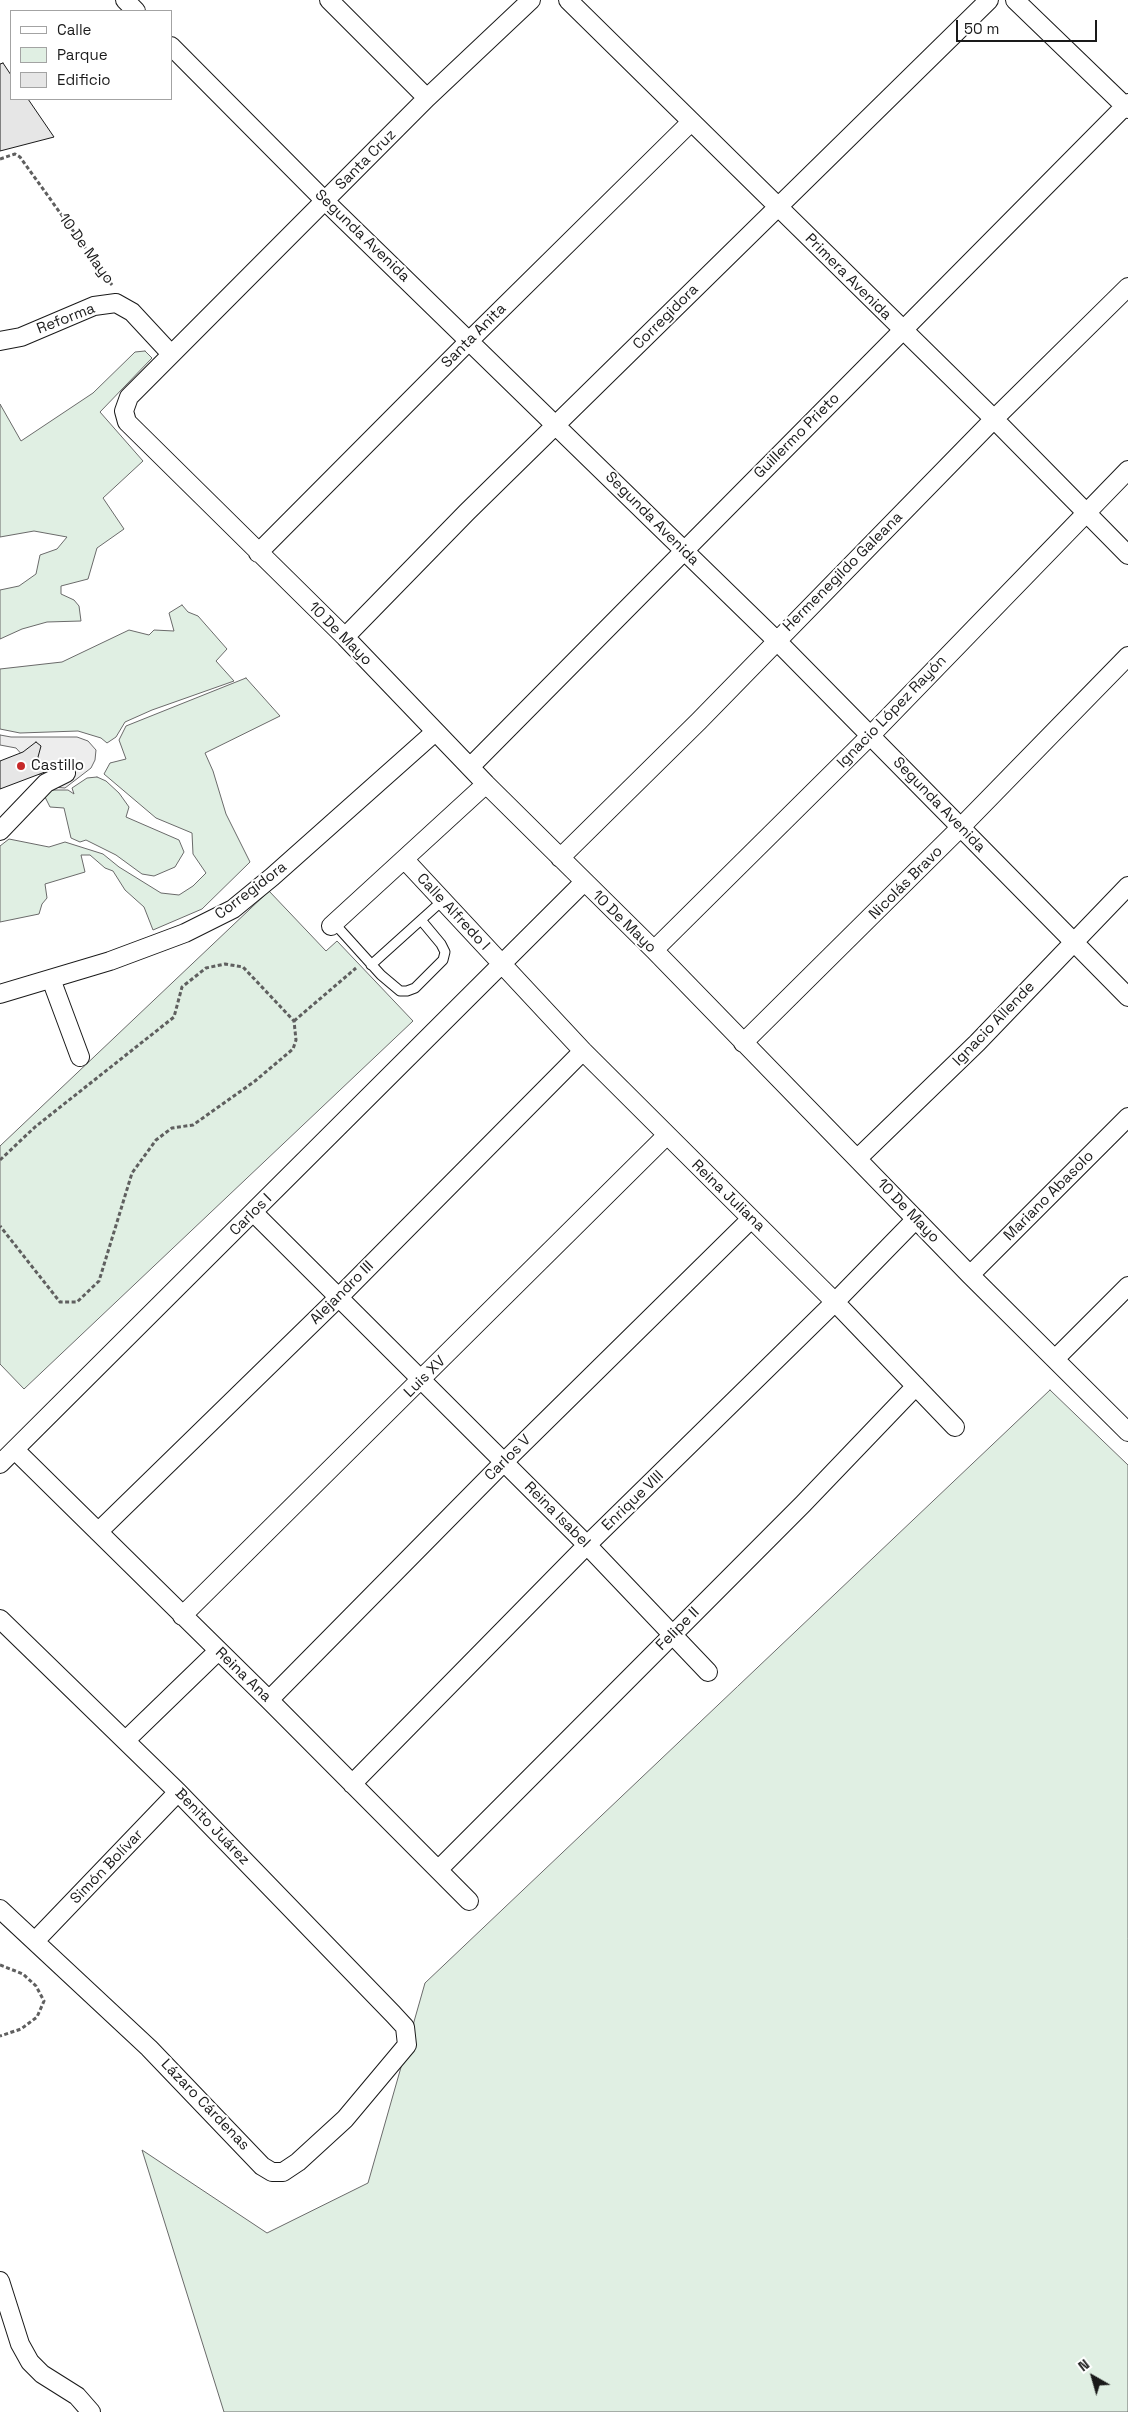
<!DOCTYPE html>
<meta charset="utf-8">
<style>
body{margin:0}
#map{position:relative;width:1128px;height:2412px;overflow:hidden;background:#fff;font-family:"Space Grotesk",sans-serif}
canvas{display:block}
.legend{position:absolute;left:10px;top:10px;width:162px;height:90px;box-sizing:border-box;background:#fff;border:1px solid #a3a3a3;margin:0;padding:6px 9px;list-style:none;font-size:15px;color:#1a1a1a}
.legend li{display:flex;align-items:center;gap:10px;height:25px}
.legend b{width:25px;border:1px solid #a3a3a3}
.north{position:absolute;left:1068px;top:2352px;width:50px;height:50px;-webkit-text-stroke:4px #fff;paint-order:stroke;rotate:322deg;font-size:14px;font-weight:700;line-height:20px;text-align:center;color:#1a1a1a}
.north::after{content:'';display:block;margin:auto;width:18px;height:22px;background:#1a1a1a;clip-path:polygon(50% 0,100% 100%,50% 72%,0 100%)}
.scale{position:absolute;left:956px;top:20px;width:141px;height:22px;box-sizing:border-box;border:2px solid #1a1a1a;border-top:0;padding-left:6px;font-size:15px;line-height:18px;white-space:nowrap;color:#1a1a1a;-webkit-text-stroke:4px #fff;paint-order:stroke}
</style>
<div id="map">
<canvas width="1128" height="2412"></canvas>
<ul class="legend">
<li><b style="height:6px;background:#fff"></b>Calle</li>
<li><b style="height:14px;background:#e0efe3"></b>Parque</li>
<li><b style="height:14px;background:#e6e6e6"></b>Edificio</li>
</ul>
<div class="north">N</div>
<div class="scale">50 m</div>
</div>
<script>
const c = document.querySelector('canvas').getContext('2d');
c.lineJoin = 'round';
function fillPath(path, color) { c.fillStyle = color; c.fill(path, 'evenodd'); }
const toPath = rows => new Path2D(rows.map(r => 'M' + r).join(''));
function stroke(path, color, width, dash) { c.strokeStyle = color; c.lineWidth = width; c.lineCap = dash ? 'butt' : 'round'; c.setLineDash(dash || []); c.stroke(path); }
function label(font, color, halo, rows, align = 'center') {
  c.font = font + ' "Space Grotesk",sans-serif'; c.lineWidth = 4; c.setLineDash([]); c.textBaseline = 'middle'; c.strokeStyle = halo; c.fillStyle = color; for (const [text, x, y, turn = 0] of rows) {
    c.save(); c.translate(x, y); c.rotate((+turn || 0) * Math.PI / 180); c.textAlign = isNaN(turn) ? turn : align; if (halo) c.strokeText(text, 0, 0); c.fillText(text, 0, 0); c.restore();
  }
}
const green = toPath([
 [145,351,152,358,100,412,143,461,103,498,124,529,97,548,88,579,61,586,61,594,74,600,79,606,81,621,47,622,22,629,0,639,0,590,19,586,36,574,40,555,57,549,67,537,34,531,0,537,0,404,21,441,93,393,135,352,145,351],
 [182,605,188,612,198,616,227,649,216,661,234,681,152,710,125,722,116,737,107,743,101,738,78,731,20,733,0,729,0,669,62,662,129,630,149,635,154,630,174,631,169,613,182,605],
 [246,678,280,716,205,753,213,771,226,814,250,862,202,909,153,930,144,907,125,890,113,871,105,868,90,855,81,855,85,872,45,884,47,898,42,904,39,914,0,922,0,846,9,839,49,847,65,842,103,854,119,867,161,893,179,895,193,886,206,873,193,854,192,833,156,818,104,774,110,763,126,759,119,740,126,726,246,678],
 [97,777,106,781,119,793,129,807,126,817,179,840,184,852,175,867,154,876,142,874,116,855,86,840,80,842,71,838,64,808,50,807,45,797,51,790,68,790,74,794,72,788,87,778,97,777],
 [269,891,326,951,337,941,413,1021,24,1389,0,1364,0,1146,269,891],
 [1050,1390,1128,1465,1128,2412,224,2412,142,2150,267,2233,368,2183,425,1983,1050,1390]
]);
fillPath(green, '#e0efe3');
stroke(green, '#6a6a6a', 1);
const parking = toPath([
 [0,735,11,737,77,737,88,741,96,750,95,760,91,768,65,788,51,787,16,748,0,745,0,735]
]);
fillPath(parking, '#ededed');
stroke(parking, '#6a6a6a', 1);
const building = toPath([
 [3,63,11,75,11,99,28,99,54,137,0,151,0,64,3,63],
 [36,742,41,746,38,757,45,772,0,789,0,761,23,752,36,742]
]);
fillPath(building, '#e6e6e6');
stroke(building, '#1a1a1a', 1);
const service = toPath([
 [334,923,381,975,400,991,407,991,415,988,443,960,445,952,441,944,421,920],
 [371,965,442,901]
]);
const minor = toPath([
 [125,0,136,11],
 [329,0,427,98],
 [531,0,427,98,129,397,124,411,127,422,345,637,486,784,654,950,970,1275,1128,1432],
 [568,0,994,419,1128,555],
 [1015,0,1128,109],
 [171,46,325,201,776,640,1128,997],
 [0,341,21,337,94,306,116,303,132,312,171,354],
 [258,553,470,340,691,122],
 [345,637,467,512,989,0],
 [470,767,1128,103],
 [0,831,46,783,66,773],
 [560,858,699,721,994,419,1128,287],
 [405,860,583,1051,835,1302,955,1427],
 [331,926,486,784],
 [654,950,871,735,1128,470],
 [51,979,80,1057],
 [0,994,110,961,185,933,233,909,272,877,435,732],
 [743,1043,960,828,1128,656],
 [858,1158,977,1043,1128,886],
 [254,1213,587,1545,708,1672],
 [970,1275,1128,1117],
 [1055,1359,1128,1286],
 [15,1450,269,1700,469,1901],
 [0,1464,583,883],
 [98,1532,338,1298,583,1051],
 [182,1616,666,1136],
 [0,1619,178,1792,393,2014,405,2027,407,2045,345,2119,298,2162,283,2172,272,2172,262,2166,149,2048,0,1909],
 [269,1700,503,1463,751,1219],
 [126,1740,218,1651],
 [352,1784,587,1545,835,1302,916,1219],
 [438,1870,803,1504,916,1386],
 [35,1941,178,1792],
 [0,2281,20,2344,30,2362,42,2374,77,2396,91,2412]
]);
stroke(service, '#1a1a1a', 11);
stroke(minor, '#1a1a1a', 20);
stroke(toPath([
 [0,159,15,154,20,157,112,285],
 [294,1021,356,968],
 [0,1160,35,1127,174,1017,182,987,206,968,225,964,243,967,294,1021,296,1040,293,1049,255,1081,193,1125,172,1128,156,1140,132,1173,99,1281,77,1302,60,1302,0,1226],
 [0,1965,23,1974,36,1986,44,2001,37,2017,21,2029,0,2036]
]), '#5f5f5f', 3, [4, 2.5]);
stroke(service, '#fff', 9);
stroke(minor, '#fff', 18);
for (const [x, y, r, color] of [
 [21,766,5,"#c62828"]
]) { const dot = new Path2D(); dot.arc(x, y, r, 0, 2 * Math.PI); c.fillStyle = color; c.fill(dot); stroke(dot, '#fff', 2); }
label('15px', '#1a1a1a', '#fff', [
 ["Santa Cruz",366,160,-45],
 ["Segunda Avenida",362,236,44],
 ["10 De Mayo",86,249,54],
 ["Primera Avenida",848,277,45],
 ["Corregidora",666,317,-45],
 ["Reforma",66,319,-21],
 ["Santa Anita",474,336,-45],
 ["Guillermo Prieto",797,436,-45],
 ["Segunda Avenida",652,519,45],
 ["Hermenegildo Galeana",843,572,-45],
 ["10 De Mayo",340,634,45],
 ["Ignacio López Rayón",892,712,-46],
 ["Segunda Avenida",939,805,46],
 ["Nicolás Bravo",906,883,-45],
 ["Corregidora",251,891,-37],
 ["Calle Alfredo I",453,912,47],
 ["10 De Mayo",624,922,44],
 ["Ignacio Allende",994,1024,-46],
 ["Reina Juliana",728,1196,44],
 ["Mariano Abasolo",1049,1196,-45],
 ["10 De Mayo",908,1211,46],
 ["Carlos I",251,1215,-45],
 ["Alejandro III",342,1293,-45],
 ["Luis XV",425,1377,-45],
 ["Carlos V",508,1458,-45],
 ["Enrique VIII",633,1501,-44],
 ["Reina Isabel",557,1515,45],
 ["Felipe II",678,1629,-45],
 ["Reina Ana",243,1675,44],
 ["Benito Juárez",212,1827,46],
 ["Simón Bolívar",107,1867,-46],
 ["Lázaro Cárdenas",205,2105,46]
]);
label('15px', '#1a1a1a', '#fff', [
 ["Castillo",31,766]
], 'left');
</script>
